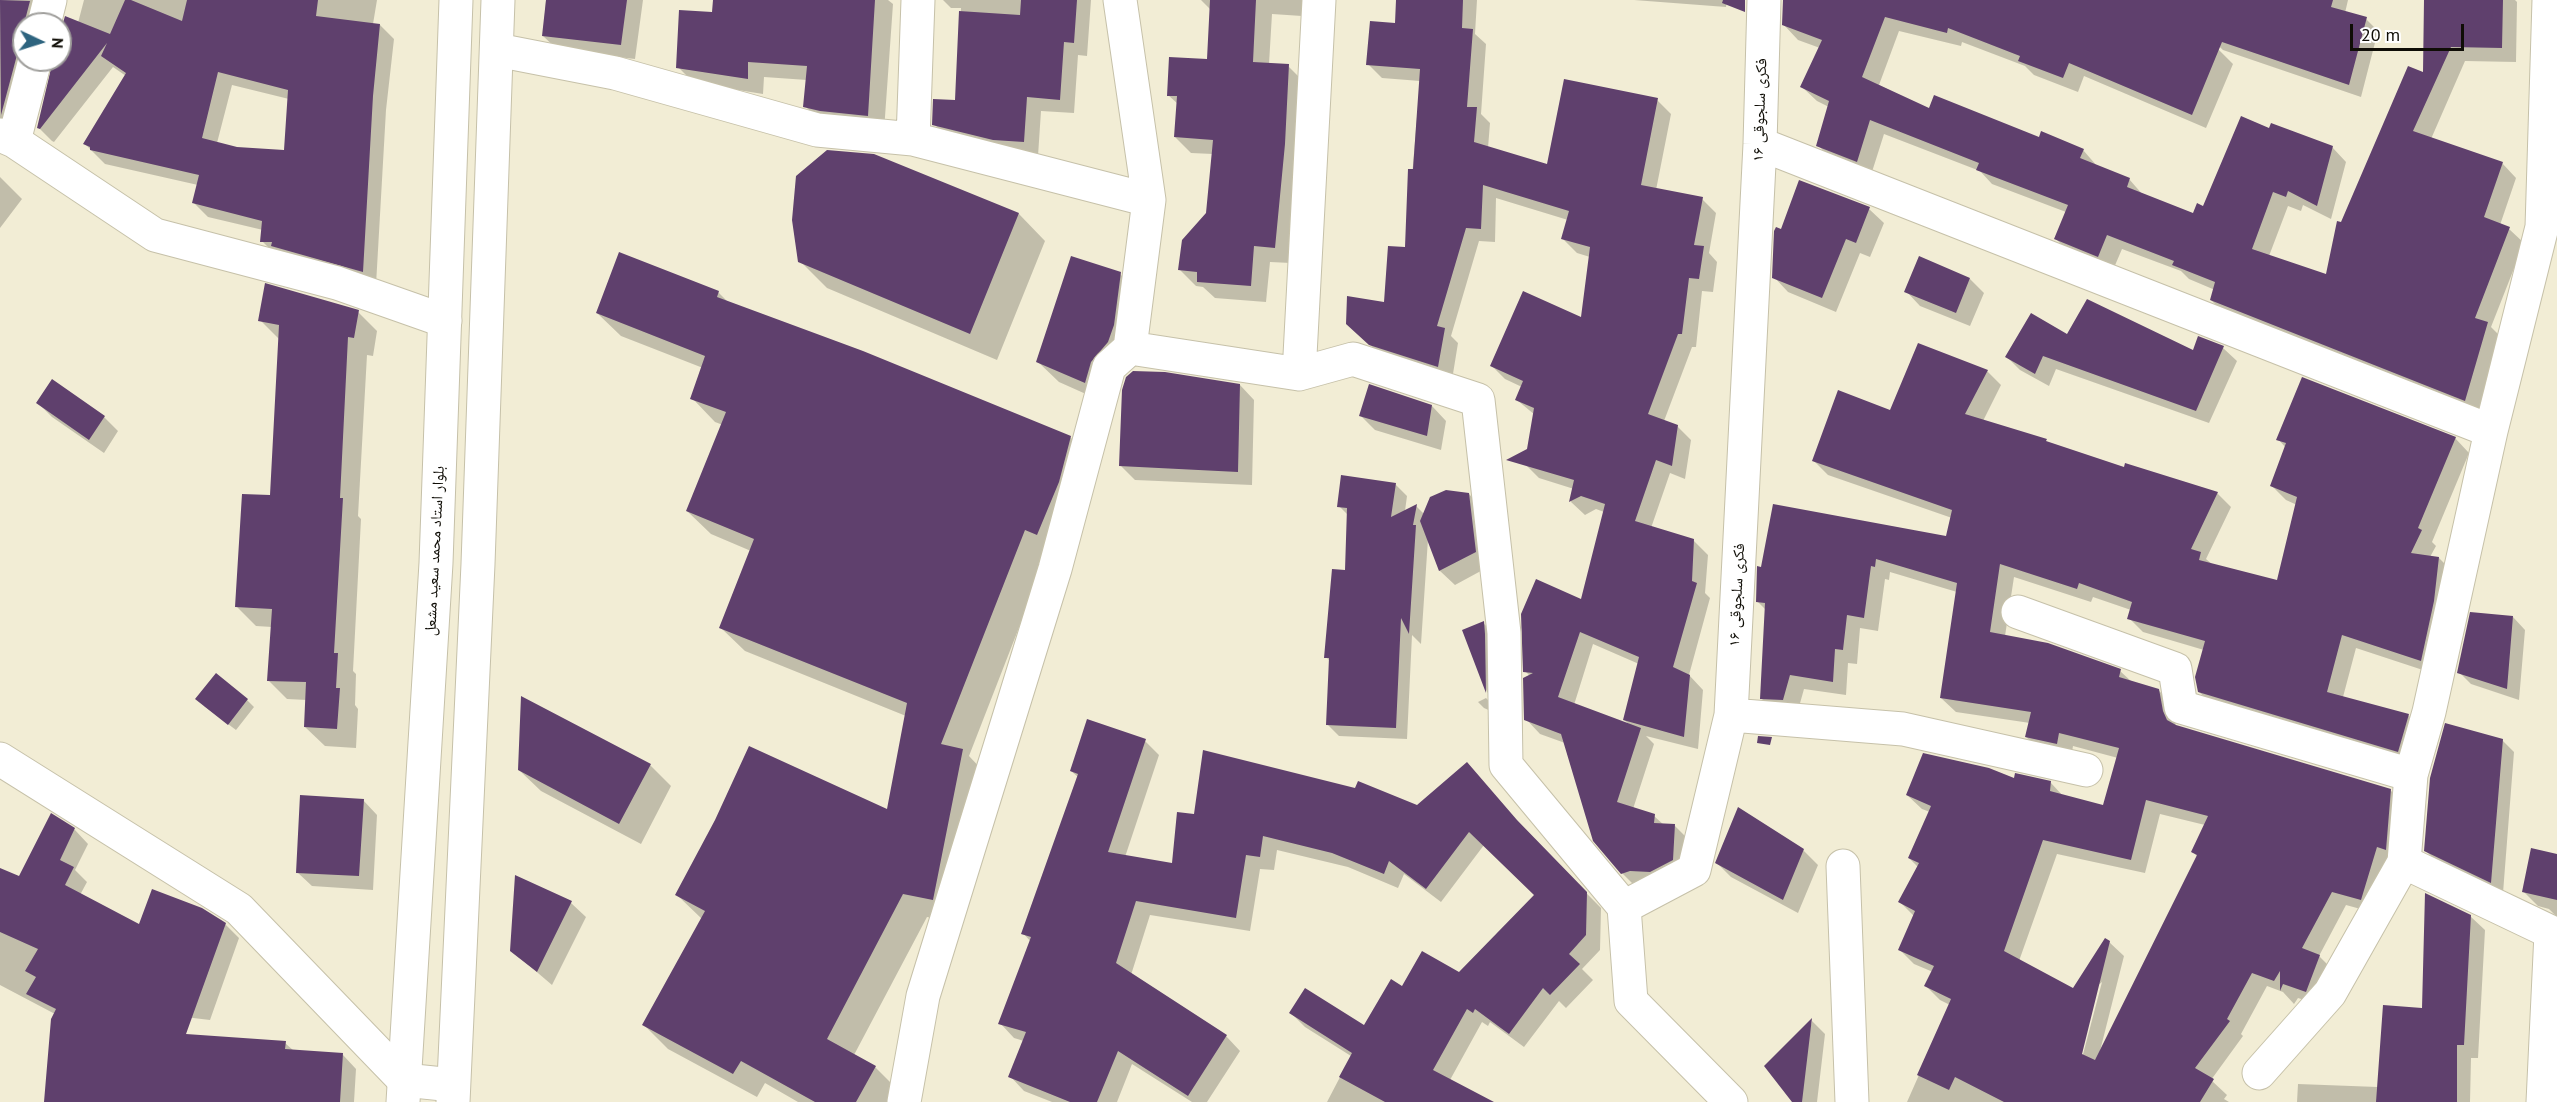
<!DOCTYPE html>
<meta charset="utf-8">
<style>
body{margin:0}
#map{position:relative;width:2557px;height:1102px;overflow:hidden;background:#f2edd5;font-family:"PT Sans",sans-serif}
canvas{display:block}
.north{position:absolute;left:12px;top:12px;width:60px;height:60px;box-sizing:border-box;background:#fff;border:2px solid #9f9e9b;border-radius:50%;rotate:94deg;font-size:16px;font-weight:700;line-height:24px;text-align:center;color:#0f0d06}
.north::after{content:'';display:block;margin:auto;width:21px;height:27px;background:#2e647f;clip-path:polygon(50% 0,100% 100%,50% 72%,0 100%)}
.scale{position:absolute;left:2350px;top:24px;width:114px;height:27px;box-sizing:border-box;border:3px solid #0f0d06;border-top:0;padding-left:8px;font-size:18px;line-height:21px;white-space:nowrap;color:#0f0d06;-webkit-text-stroke:4px #fff;paint-order:stroke}
</style>
<div id="map">
<canvas width="2557" height="1102"></canvas>
<div class="north">N</div>
<div class="scale">20 m</div>
</div>
<script>
const c = document.querySelector('canvas').getContext('2d');
c.lineJoin = 'round';
function fillPath(path, color) { c.fillStyle = color; c.fill(path, 'evenodd'); }
const toPath = rows => new Path2D(rows.map(r => 'M' + r).join(''));
function stroke(path, color, width, dash) { c.strokeStyle = color; c.lineWidth = width; c.lineCap = dash ? 'butt' : 'round'; c.setLineDash(dash || []); c.stroke(path); }
function label(font, color, halo, rows, align = 'center') {
  c.font = font + ' "PT Sans","Noto Naskh Arabic",sans-serif'; c.lineWidth = 6; c.setLineDash([]); c.textBaseline = 'middle'; c.strokeStyle = halo; c.fillStyle = color; for (const [text, x, y, turn = 0] of rows) {
    c.save(); c.translate(x, y); c.rotate((+turn || 0) * Math.PI / 180); c.textAlign = isNaN(turn) ? turn : align; if (halo) c.strokeText(text, 0, 0); c.fillText(text, 0, 0); c.restore();
  }
}
fillPath(toPath([
 [0,0,52,0,41,24,24,24,24,60,15,128,0,122],
 [84,0,377,0,373,24,380,25,394,39,386,110,376,285,276,255,262,241,263,230,208,217,194,203,198,185,105,164,85,144,126,76,113,67,54,142,52,141,38,127,55,60,60,60,60,47,69,57],
 [232,85,289,99,285,152,237,148,217,143],
 [546,0,643,0,635,59,558,50,543,36],
 [714,0,888,0,893,4,884,131,821,122,805,106,807,80,764,77,763,94,694,83,678,67,713,14],
 [943,0,1091,0,1087,56,1078,55,1074,113,1041,111,1038,156,948,138,934,124,956,102,961,8,951,8],
 [1201,0,1303,0,1302,16,1272,14,1269,64,1288,66,1304,82,1291,263,1270,262,1266,302,1215,298,1203,287,1196,286,1180,270,1208,214,1213,154,1191,153,1175,137,1178,104,1168,95,1208,61,1211,10],
 [1398,0,1477,0,1475,34,1486,44,1481,114,1490,123,1488,148,1548,166,1657,100,1671,114,1656,190,1702,199,1716,213,1709,253,1717,262,1713,292,1702,291,1696,347,1692,347,1664,421,1677,426,1691,440,1685,479,1670,473,1651,528,1694,541,1708,555,1705,593,1710,598,1689,675,1703,690,1698,749,1646,736,1654,744,1633,809,1654,816,1664,825,1675,826,1689,840,1687,874,1636,887,1622,873,1565,743,1540,734,1526,719,1530,676,1525,671,1582,601,1604,512,1596,509,1585,515,1571,502,1574,489,1539,478,1525,464,1535,415,1517,400,1522,387,1505,379,1491,365,1582,319,1590,257,1577,253,1563,239,1568,220,1496,198,1495,242,1479,241,1451,336,1458,343,1452,380,1385,358,1362,338,1386,304,1406,249,1420,81,1382,78,1368,64,1396,25],
 [1593,644,1639,664,1624,720,1631,726,1574,705],
 [1634,0,1727,0,1726,7],
 [1784,0,2102,0,2218,49,2233,64,2206,128,2084,76,2078,92,2034,75,2025,66,1962,42,1961,46,1899,31,1879,85,1929,110,2083,150,2097,166,2129,179,2143,195,2194,215,2204,208,2270,130,2332,147,2346,162,2331,219,2303,205,2301,211,2288,206,2269,256,2327,276,2342,224,2424,74,2425,0,2515,0,2517,2,2516,62,2465,61,2431,139,2502,163,2516,178,2500,225,2509,229,2524,243,2491,327,2502,338,2479,414,2226,315,2211,300,2215,290,2189,279,2181,271,2122,249,2113,270,2070,253,2056,239,2066,212,1992,184,1980,171,1884,134,1871,175,1832,160,1818,145,1829,107,1817,101,1802,87,1820,48,1798,40,1784,25],
 [2226,0,2348,0,2345,13,2366,19,2378,31,2361,97,2223,50,2210,38],
 [0,177,22,199,0,228],
 [1869,209,1884,223,1870,257,1860,253,1836,312,1788,292,1774,277,1781,231],
 [1019,214,1045,241,997,360,827,288,800,261],
 [1120,274,1141,295,1106,403,1059,382,1037,361],
 [1970,279,1984,293,1970,326,1920,306,1906,291],
 [718,292,729,303,1070,437,1094,461,1048,553,969,756,986,774,957,923,927,917,854,1055,875,1067,899,1091,892,1102,798,1102,765,1083,757,1097,668,1049,644,1025,702,919,677,895,888,811,906,716,745,651,721,628,751,551,711,534,687,511,723,425,715,422,692,398,703,368,621,336,597,313],
 [358,312,377,331,373,356,367,355,358,516,361,519,353,671,356,674,355,705,358,709,356,748,325,746,305,727,307,700,287,699,268,680,272,627,256,626,237,607,271,496,280,340,260,320],
 [2067,336,2194,352,2199,338,2223,348,2237,361,2209,423,2056,369,2049,386,2020,370,2007,357],
 [1987,371,2001,385,1983,421,2124,469,2217,493,2231,507,2206,559,2213,565,2279,582,2297,505,2286,500,2272,486,2286,448,2278,439,2455,438,2469,453,2432,542,2436,546,2430,557,2439,558,2453,572,2435,674,2356,648,2343,697,2408,715,2422,729,2412,765,2214,706,2199,692,2204,650,2143,632,2129,618,2131,610,2093,597,2091,602,2014,577,2005,636,2120,671,2132,682,2158,690,2173,704,2176,727,2390,790,2405,804,2375,913,2346,905,2319,956,2333,970,2320,1005,2298,998,2294,1004,2283,992,2267,986,2241,1034,2243,1036,2211,1080,2227,1095,2224,1099,2229,1102,1907,1102,1950,1005,1940,1000,1926,986,1933,972,1914,964,1900,950,1914,916,1900,902,1918,867,1909,858,1930,812,1922,809,1907,795,2015,780,2051,783,2064,797,2104,807,2118,758,2073,746,2071,758,2041,751,2026,737,2030,723,1956,712,1941,698,1957,592,1890,572,1889,580,1885,579,1878,631,1860,628,1857,664,1848,663,1846,695,1804,689,1797,714,1775,712,1761,698,1766,610,1757,601,1759,569,1947,537,1952,518,1828,475,1814,461,1891,412],
 [2160,814,2205,825,2193,852,2198,857,2100,1051,2124,956,2109,942,2074,990,2019,961,2057,854,2145,873],
 [2102,982,2081,1062,2078,1061,2097,986],
 [1240,385,1254,400,1252,485,1135,480,1121,466],
 [38,403,104,417,118,431,104,453,52,417],
 [1432,406,1446,421,1441,450,1375,430,1361,416],
 [1395,484,1407,496,1405,511,1416,506,1424,514,1469,494,1483,509,1490,566,1455,585,1440,571,1428,539,1421,644,1412,635,1407,739,1339,736,1327,724,1330,661,1326,657,1346,572,1349,516,1339,506],
 [2513,617,2525,630,2519,700,2471,684,2459,672],
 [1483,623,1498,637,1500,705,1487,692,1464,631],
 [1486,698,1493,705,1493,712,1484,708,1478,702],
 [247,700,254,707,236,730,204,706],
 [2502,740,2514,752,2503,893,2437,862,2425,850],
 [1145,741,1159,755,1125,857,1173,865,1196,816,1417,807,1467,764,1531,837,1601,908,1600,950,1582,969,1593,980,1566,1008,1559,1001,1524,1047,1490,1022,1488,1026,1482,1022,1450,1080,1485,1102,1327,1102,1351,1056,1305,1027,1291,1013,1364,1027,1403,988,1459,974,1536,895,1484,845,1441,902,1404,874,1398,888,1348,867,1277,850,1274,870,1260,869,1250,931,1150,915,1131,975,1226,1036,1240,1051,1207,1102,1192,1102,1132,1064,1117,1102,1052,1102,1024,1091,1010,1076,1024,1041,1014,1038,1000,1023,1031,942,1023,933,1078,777,1071,771],
 [650,765,671,786,641,844,541,791,519,770],
 [363,800,377,815,373,890,312,886,297,872],
 [52,816,75,830,88,844,75,870,87,882,80,895,140,927,225,924,239,938,210,1020,168,1015,155,1102,46,1102,55,1014,0,985,0,870,20,878],
 [1803,850,1818,865,1798,913,1731,877,1717,863],
 [2557,856,2557,917,2549,909,2538,906,2524,892],
 [516,877,571,903,586,917,552,985,511,950],
 [2470,916,2485,930,2478,1058,2471,1058,2470,1102,2297,1102,2298,1084,2378,1087,2423,1010],
 [1812,1021,1825,1034,1817,1102,1794,1102],
 [285,1043,294,1051,343,1055,356,1069,354,1102,196,1102]
]), '#0003');
fillPath(toPath([
 [0,0,30,1,24,24,24,45,17,55,1,115],
 [125,0,131,0,182,21,187,0,318,0,316,16,380,24,373,96,363,272,271,246,272,242,260,242,262,221,192,203,199,175,90,150,90,147,83,144,126,73,101,56,107,43,40,129,37,128,53,60,60,60,60,33,65,16,110,34],
 [218,72,288,90,284,150,237,147,202,138],
 [546,0,627,0,621,45,542,36],
 [713,0,875,0,868,116,820,111,803,107,807,66,748,62,748,79,676,68,679,10,712,12],
 [1021,0,1077,0,1074,43,1064,42,1060,100,1027,97,1024,142,993,140,932,125,933,99,955,100,959,11,1020,15],
 [1210,0,1256,0,1253,62,1289,64,1285,144,1275,248,1254,246,1251,286,1197,282,1197,272,1178,270,1182,240,1206,213,1213,140,1174,137,1177,96,1167,96,1169,57,1207,59],
 [1396,0,1463,0,1462,28,1473,29,1467,107,1477,107,1474,142,1547,164,1564,79,1658,98,1641,185,1703,197,1694,245,1704,246,1699,279,1689,278,1682,334,1678,334,1648,414,1678,425,1672,466,1656,460,1635,521,1694,539,1692,581,1697,583,1673,667,1690,675,1684,737,1623,720,1639,657,1580,632,1558,697,1641,728,1617,802,1655,814,1654,823,1675,824,1673,860,1650,872,1630,871,1621,874,1593,841,1561,734,1524,720,1523,678,1533,673,1523,672,1521,614,1536,579,1581,599,1605,504,1581,496,1569,502,1574,480,1506,460,1527,449,1534,408,1515,400,1523,381,1490,366,1523,291,1581,317,1590,247,1561,239,1569,211,1483,185,1481,229,1466,228,1437,326,1445,328,1438,367,1369,345,1346,324,1347,296,1384,302,1388,246,1405,247,1408,169,1413,169,1420,69,1366,65,1370,21,1395,23],
 [1723,0,1745,0,1745,12,1722,3],
 [1783,0,2333,0,2331,7,2367,17,2349,85,2222,42,2192,115,2069,63,2063,78,2018,61,2020,56,1948,28,1947,33,1885,17,1862,77,1929,108,1934,95,2039,137,2041,131,2084,149,2080,158,2130,178,2127,187,2193,213,2197,203,2203,206,2241,116,2269,128,2271,123,2333,146,2317,206,2288,191,2286,197,2273,192,2252,249,2326,274,2337,221,2341,222,2408,66,2423,72,2424,0,2503,0,2502,48,2451,47,2413,131,2503,162,2484,217,2510,227,2475,318,2488,322,2465,401,2210,300,2215,282,2172,265,2174,261,2107,235,2098,257,2054,239,2068,205,1976,170,1979,163,1870,120,1857,162,1816,146,1829,101,1800,87,1822,40,1782,25],
 [827,150,874,154,1019,213,970,334,798,262,792,220,796,176],
 [1799,180,1870,207,1856,243,1846,239,1822,298,1772,278,1774,231,1776,227,1781,229],
 [619,252,719,291,717,297,863,351,1071,436,1059,482,1037,535,1025,530,941,744,963,749,933,900,903,894,827,1039,876,1066,856,1102,815,1102,741,1061,733,1074,642,1025,705,911,675,895,715,820,749,746,887,809,907,703,719,628,754,539,686,511,726,412,690,399,705,356,596,313],
 [1071,256,1121,272,1114,325,1108,342,1091,362,1085,383,1036,362],
 [1919,256,1970,278,1956,313,1904,292],
 [265,283,359,310,354,338,348,337,340,498,343,498,334,653,338,653,336,688,340,688,337,729,304,727,306,682,267,681,272,609,235,607,242,494,270,495,279,325,258,321],
 [2087,299,2193,350,2198,336,2224,346,2196,411,2043,356,2035,374,2005,357,2031,313,2067,334],
 [1918,343,1988,370,1965,414,2047,439,2046,441,2124,467,2125,463,2218,492,2191,549,2201,552,2199,560,2277,580,2297,497,2270,486,2286,443,2276,440,2302,377,2456,437,2418,528,2422,530,2411,553,2439,557,2434,601,2421,661,2342,635,2327,692,2409,714,2398,752,2198,692,2195,677,2205,641,2127,619,2132,602,2079,583,2077,589,2000,564,1990,632,2048,643,2121,669,2119,677,2159,689,2163,711,2167,720,2176,725,2391,789,2386,850,2377,847,2361,900,2332,892,2302,948,2320,955,2306,992,2283,984,2280,991,2280,971,2274,981,2252,973,2227,1019,2230,1021,2195,1068,2214,1079,2200,1102,2004,1102,1955,1077,1949,1090,1917,1075,1951,999,1924,986,1934,966,1898,950,1915,911,1898,902,1919,863,1908,858,1931,806,1906,795,1923,753,1989,768,2014,778,2015,773,2051,781,2050,791,2103,805,2119,748,2059,733,2057,744,2025,737,2031,712,1940,698,1957,583,1876,559,1875,567,1871,566,1864,618,1847,615,1843,650,1835,649,1833,682,1790,675,1783,700,1760,699,1765,603,1756,602,1757,566,1761,567,1773,504,1946,536,1952,510,1812,461,1838,390,1890,410],
 [2146,800,2208,816,2191,852,2197,855,2095,1060,2082,1054,2110,941,2105,938,2073,988,2004,951,2043,840,2131,860],
 [1133,371,1165,372,1240,384,1238,472,1119,466,1122,390,1126,377],
 [52,379,105,416,89,440,36,403],
 [1369,384,1432,405,1427,436,1359,416],
 [1341,475,1396,483,1391,517,1417,504,1413,525,1416,525,1409,634,1401,618,1396,728,1326,725,1329,658,1324,658,1332,569,1345,570,1347,508,1337,507],
 [1446,490,1469,493,1476,552,1439,571,1420,521,1430,497],
 [2470,612,2513,616,2507,689,2457,673],
 [1484,621,1485,634,1486,693,1462,630],
 [216,673,248,699,228,725,195,699],
 [521,696,651,764,619,824,518,770],
 [1087,719,1146,739,1108,852,1172,863,1177,812,1194,814,1203,750,1355,788,1358,781,1417,805,1467,762,1517,820,1587,892,1586,935,1569,954,1580,964,1550,995,1543,988,1509,1034,1475,1009,1473,1013,1467,1009,1433,1070,1494,1102,1385,1102,1339,1077,1352,1053,1289,1013,1305,988,1364,1025,1391,979,1402,986,1422,951,1459,972,1534,895,1469,832,1426,889,1389,861,1384,874,1332,853,1263,836,1260,857,1246,855,1236,918,1136,901,1116,963,1227,1035,1188,1096,1118,1051,1097,1102,1070,1102,1008,1077,1026,1032,998,1024,1031,937,1021,934,1078,774,1070,771],
 [2445,723,2503,739,2491,883,2424,851,2430,778],
 [1758,736,1772,737,1770,745,1757,743],
 [300,795,364,799,359,876,296,873],
 [1738,807,1804,849,1783,900,1715,863],
 [51,813,75,828,60,860,74,867,65,885,139,924,152,889,202,908,226,923,186,1034,286,1041,285,1049,343,1053,340,1102,44,1102,51,1019,56,1009,26,994,36,977,25,971,38,949,0,932,0,868,19,876],
 [2531,848,2557,854,2557,900,2522,892],
 [515,875,572,901,537,972,510,951],
 [2425,893,2471,915,2464,1045,2457,1045,2457,1102,2376,1102,2383,1005,2422,1008],
 [1812,1018,1802,1102,1792,1102,1764,1066]
]), '#5f406d');
const minor = toPath([
 [1120,0,1149,200],
 [44,24,50,0],
 [497,50,615,73,817,130,913,139,1149,200,1130,348,1299,374,1353,359,1478,400,1504,633,1506,765,1624,907],
 [0,135,14,141,155,235,337,283,445,321],
 [913,139,918,0],
 [14,141,35,60],
 [1760,144,2491,431],
 [1299,374,1319,0],
 [2018,612,2175,669,2181,707,2411,775],
 [1731,715,1903,729,2086,770],
 [0,759,239,909,404,1080,453,1085],
 [2404,862,2557,935],
 [1843,866,1852,1102],
 [2259,1073,2330,993,2404,862,2411,775,2429,712,2491,431,2542,227,2549,0],
 [904,1102,923,996,1055,569,1109,367,1130,348],
 [1731,1102,1631,1001,1624,907,1694,870,1731,715,1760,144,1764,0],
 [2543,1102,2551,933]
]);
const major = toPath([
 [403,1102,436,563,456,0],
 [453,1102,478,564,498,0]
]);
stroke(minor, '#c6c1a9', 35);
stroke(major, '#c6c1a9', 35);
stroke(minor, '#fff', 33);
stroke(major, '#fff', 33);
label('16px', '#0f0d06', '#fff', [
 ["فکری سلجوقی ۱۶",1760,110,-88],
 ["بلوار استاد محمد سعید مشعل",435,551,-87],
 ["فکری سلجوقی ۱۶",1737,595,-87]
]);
</script>
